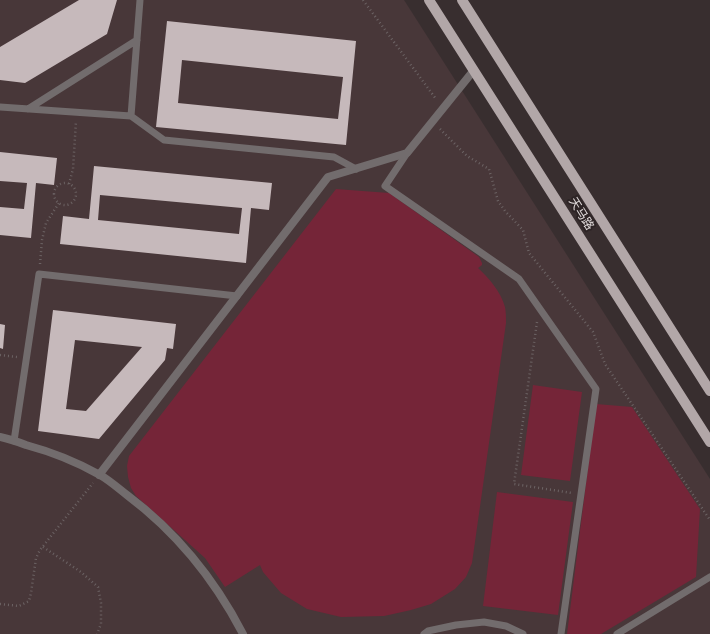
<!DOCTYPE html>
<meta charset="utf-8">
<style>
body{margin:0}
canvas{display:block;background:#382e2f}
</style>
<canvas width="710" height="634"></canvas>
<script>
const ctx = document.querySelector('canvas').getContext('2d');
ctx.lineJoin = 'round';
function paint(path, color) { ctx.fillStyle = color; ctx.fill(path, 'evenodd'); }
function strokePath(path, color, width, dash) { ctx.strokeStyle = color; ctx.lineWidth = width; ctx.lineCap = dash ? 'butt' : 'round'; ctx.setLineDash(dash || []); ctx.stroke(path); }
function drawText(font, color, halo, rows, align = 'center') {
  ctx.font = font + ' Helvetica,"Noto Sans SC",sans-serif'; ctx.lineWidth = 4; ctx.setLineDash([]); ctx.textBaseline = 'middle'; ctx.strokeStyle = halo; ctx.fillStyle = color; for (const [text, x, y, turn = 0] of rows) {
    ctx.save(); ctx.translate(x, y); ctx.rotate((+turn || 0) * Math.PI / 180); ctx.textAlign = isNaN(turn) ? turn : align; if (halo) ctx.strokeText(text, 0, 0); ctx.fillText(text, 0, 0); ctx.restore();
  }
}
const built = new Path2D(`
 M 0,0 L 404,0 L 710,479 L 710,634 L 0,634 Z`);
const green = new Path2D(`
 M 336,189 L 389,193 L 479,257 L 482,263 L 482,265 L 478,268 C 489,278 501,292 505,307 C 506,312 506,318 506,323 L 472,563 L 466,577 L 455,589 L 431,604 L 411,610 L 384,616 L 341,617 L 307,609 L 281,593 L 263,572 L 260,565 L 225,587 L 205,558 L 136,496 L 131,488 L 128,477 L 127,466 L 129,456 Z
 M 533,385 L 582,392 L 570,481 L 521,475 Z
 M 596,404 L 632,407 L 700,509 L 696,577 L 601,634 L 567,634 Z
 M 497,492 L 573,502 L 558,615 L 483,606 Z`);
const building = new Path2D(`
 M 79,0 L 117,0 L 107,34 L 25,83 L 0,80 L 0,47 Z
 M 167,21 L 356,41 L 346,145 L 156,127 ZM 182,60 L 343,77 L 338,119 L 178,103 Z
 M 0,152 L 57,158 L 54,185 L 36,183 L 31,238 L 0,235 L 0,207 L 24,209 L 27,183 L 0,181 Z
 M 94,166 L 272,183 L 269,210 L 251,208 L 246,263 L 60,244 L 63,216 L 89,219 ZM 100,195 L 242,208 L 239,234 L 98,220 Z
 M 53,310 L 176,324 L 173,349 L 167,348 L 165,360 L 99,439 L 38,431 ZM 75,340 L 142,347 L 86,411 L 66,409 Z
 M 0,324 L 5,325 L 3,349 L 0,348 Z`);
const path = new Path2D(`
 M 363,0 L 436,99
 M 440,129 L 467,156 L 489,169 L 498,201 L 505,211 L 523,230 L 529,253 L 593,332 L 605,364 L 710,520
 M54 194a11 11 0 1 1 22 0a11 11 0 1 1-22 0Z
 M 69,184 L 73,169 L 76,121
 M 40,264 L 42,240 L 46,223 L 59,203
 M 537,322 L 514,484 L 572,493
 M 0,355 L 17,357
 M 43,547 L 81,572 L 98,587 L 101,603 L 101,624 L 97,634
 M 0,604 L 19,606 L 29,601 L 31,593 L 36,558 L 40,550 L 93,483`);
const lane = new Path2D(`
 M 0,107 L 131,116 L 164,140 L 334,157 L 356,169
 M 28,109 L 137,40
 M 131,116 L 140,0
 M 407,153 L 385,186 L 519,279 L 596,389 L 561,634
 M 14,441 L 39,274 L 237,296
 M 424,634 L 428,631 L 456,625 L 484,622 L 506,626 L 523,634
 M 617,634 L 710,577`);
const street = new Path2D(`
 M 0,437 C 9,439 18,442 26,445 C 52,452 77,462 100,475 C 109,480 118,488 127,495 C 175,531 215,580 243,634
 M 99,475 L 328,177 L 407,153 L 474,70`);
const primary = new Path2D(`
 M 429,0 L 710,442
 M 462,0 L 710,391`);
const streetNames = [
 ["天马路",581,214,58]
];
paint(built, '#483739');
paint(green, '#752538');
paint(building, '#c6b9bb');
strokePath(path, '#6c6364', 2.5, [1, 3]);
strokePath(lane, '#726c6d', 7);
strokePath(street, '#726c6d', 8);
strokePath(primary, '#b2a7a8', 10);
drawText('12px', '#e3dddd', '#2d2425', streetNames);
</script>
